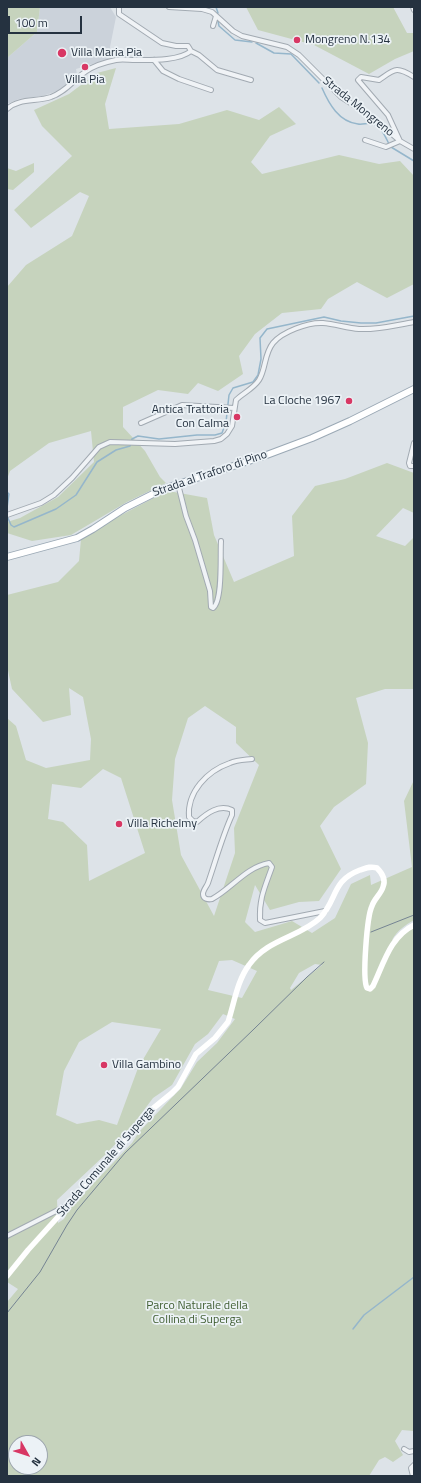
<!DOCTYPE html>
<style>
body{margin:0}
#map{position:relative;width:421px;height:1483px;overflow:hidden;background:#dde3e8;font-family:"Titillium Web",sans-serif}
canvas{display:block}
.frame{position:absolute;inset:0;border:8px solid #253240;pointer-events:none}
.north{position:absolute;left:8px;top:1435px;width:40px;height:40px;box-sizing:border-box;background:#ecf2f6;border:1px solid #9ca5ad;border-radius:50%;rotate:129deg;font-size:11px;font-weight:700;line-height:16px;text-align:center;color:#253240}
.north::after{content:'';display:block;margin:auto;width:14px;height:18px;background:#d83764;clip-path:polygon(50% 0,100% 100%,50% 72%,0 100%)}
.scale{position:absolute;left:8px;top:16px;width:74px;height:18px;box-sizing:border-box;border:2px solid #253240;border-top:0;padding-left:5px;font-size:12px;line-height:14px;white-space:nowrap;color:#253240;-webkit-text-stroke:3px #ecf2f6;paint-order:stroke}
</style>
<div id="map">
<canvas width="421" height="1483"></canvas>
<div class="frame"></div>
<div class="north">N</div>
<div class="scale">100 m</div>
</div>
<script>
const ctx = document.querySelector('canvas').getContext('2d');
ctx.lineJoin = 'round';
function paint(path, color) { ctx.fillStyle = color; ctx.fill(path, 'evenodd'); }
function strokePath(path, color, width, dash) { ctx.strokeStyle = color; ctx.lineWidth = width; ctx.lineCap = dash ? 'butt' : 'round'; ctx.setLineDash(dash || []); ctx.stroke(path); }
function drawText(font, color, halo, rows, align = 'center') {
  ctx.font = font + ' "Titillium Web",sans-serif'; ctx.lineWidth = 3.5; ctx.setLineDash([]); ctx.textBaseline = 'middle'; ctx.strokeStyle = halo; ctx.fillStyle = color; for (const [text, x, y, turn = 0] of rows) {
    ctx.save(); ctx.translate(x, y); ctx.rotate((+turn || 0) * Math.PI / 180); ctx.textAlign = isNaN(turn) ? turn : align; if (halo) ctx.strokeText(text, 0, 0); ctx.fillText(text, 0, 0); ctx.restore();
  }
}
const built = new Path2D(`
 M 40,7 L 110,7 L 116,17 L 110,47 L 112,58 L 76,69 L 77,75 L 64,89 L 42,96 L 19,99 L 7,104 L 7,58 L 37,32 Z`);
const green = new Path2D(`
 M 7,7 L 40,7 L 37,32 L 7,58 Z
 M 246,7 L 393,7 L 407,33 L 414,33 L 414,51 L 395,59 L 369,74 L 314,45 L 258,30 Z
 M 116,68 L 105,104 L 109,129 L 179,124 L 227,110 L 259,120 L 279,107 L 296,124 L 270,136 L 251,162 L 262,174 L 339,155 L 379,164 L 400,161 L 414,176 L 414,284 L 387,298 L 357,282 L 328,299 L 321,309 L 282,313 L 255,334 L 239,356 L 243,374 L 218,391 L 198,383 L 188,394 L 158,390 L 123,407 L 123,427 L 145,451 L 160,477 L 166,483 L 127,502 L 71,535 L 32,541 L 7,533 L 7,522 L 20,518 L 58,497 L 94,462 L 91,431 L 49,443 L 10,471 L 7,479 L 7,287 L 26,265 L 72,236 L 89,196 L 80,192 L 31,228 L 14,210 L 72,156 L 42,126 L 34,110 L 69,94 L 97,73 Z
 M 34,163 L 34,172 L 13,190 L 7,189 L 7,168 L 16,171 Z
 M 387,463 L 414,473 L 414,513 L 403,508 L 376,536 L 405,546 L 414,537 L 414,689 L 385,689 L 356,698 L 368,743 L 366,784 L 334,807 L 320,826 L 341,869 L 319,901 L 299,902 L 270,910 L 255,885 L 245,922 L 255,932 L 292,921 L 312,933 L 335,918 L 351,884 L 370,875 L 371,885 L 412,867 L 404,801 L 414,780 L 414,920 C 405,925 397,931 392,940 L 414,928 L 414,1429 L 413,1431 L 402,1430 L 395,1441 L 403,1455 L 393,1462 L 385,1457 L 379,1460 L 369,1476 L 7,1476 L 7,1302 L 18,1289 L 7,1282 L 7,718 L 16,726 L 26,760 L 46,768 L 90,760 L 91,739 L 83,697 L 69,688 L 71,715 L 43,722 L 12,689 L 7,666 L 7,595 L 58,582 L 79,561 L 81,539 L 110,521 L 165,492 L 174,492 L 207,498 L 214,535 L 234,582 L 294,556 L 292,516 L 315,486 L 345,479 ZM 205,706 L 236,727 L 236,743 L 259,765 L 234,828 L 235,853 L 214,916 L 181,855 L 172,800 L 175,759 L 188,718 ZM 103,769 L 121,778 L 145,853 L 89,881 L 87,845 L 63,822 L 48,819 L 52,784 L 81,788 ZM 232,960 L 257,971 L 242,998 L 208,990 L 219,961 ZM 315,964 L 322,965 L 291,990 L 290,988 L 299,973 ZM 223,1014 L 235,1019 L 217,1043 L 197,1062 L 181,1088 L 139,1132 L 132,1143 L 70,1208 L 64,1219 L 58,1223 L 57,1200 L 107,1153 L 132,1126 L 153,1098 L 172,1085 L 195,1044 L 208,1034 ZM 112,1022 L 161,1029 L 138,1068 L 117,1125 L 99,1120 L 77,1124 L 56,1115 L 64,1071 L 79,1042 ZM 16,1443 L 40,1443 L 40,1467 L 16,1467 Z`);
const stream = new Path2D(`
 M 216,7 L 218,13
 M 218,21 L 219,26 L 235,40 L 252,42
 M 256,43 L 274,53 L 291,54 L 319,83
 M 322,88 C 329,104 339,122 358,124 C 363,125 369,122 374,124 C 382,128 385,136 389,144
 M 391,147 L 414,161
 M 7,492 L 9,494 L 7,508
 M 7,516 L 11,525 L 14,527 L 56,509 L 76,495 L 97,462 L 116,450 L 130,446 L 132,439 L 138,436 L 159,439 L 197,435 L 215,435 L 222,433 L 226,422 L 229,395 L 233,388 L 253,382 L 258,375 L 261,359 L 260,338 L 267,329 L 324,317 L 341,321 L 361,323 L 376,323 L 414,316
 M 353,1329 L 364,1315 L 414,1277`);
const street = new Path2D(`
 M 169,7 L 202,9 L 212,12 L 233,31 L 242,36 L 287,47 L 299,55 L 341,97 L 372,117 L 400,141 L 414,149
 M 413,7 L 414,10
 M 213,26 L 216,16
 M 191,51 L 199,55 L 217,70 L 251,80
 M 154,60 L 163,71 L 179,79 L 211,90
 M 7,109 C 19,98 36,102 51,97 C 67,91 72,81 85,72 C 94,65 106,62 116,60 C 122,59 129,60 135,60 C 151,60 179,61 191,51 L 188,46 L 176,46 L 162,43 L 119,14 L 119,7
 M 365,140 L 386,147 L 400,141 L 388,115 L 358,80 L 361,77 L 379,80 C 395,69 396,66 414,77
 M 141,423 L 182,405 L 234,408
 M 414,443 L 409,463 L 410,466 L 414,466
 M 178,484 L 186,516 L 195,540 L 210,591 L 211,607 L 213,608 C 223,601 220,555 221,541
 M 7,515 L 41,503 L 54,495 L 72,478 L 99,447 L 110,442 L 175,444 L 214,441 L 221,439 L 227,434 L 232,426 L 236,400 C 243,393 253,389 259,380 C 266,369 264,354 273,343 C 282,332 308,322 323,323 C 335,324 347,328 359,329 C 378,330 396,325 414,322
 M 252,759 C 244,760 237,760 230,763 C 207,771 187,792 189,817 L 193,821 L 197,822 C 207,813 219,804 232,810 L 232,815 C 222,837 216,860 208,883 C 207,886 203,890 203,894 C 203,899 208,900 212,899 C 231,889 246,867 269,863 L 272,867 C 265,887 259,898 260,920 L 265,923 L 325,911
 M 7,1236 L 66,1206
 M 404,1449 L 409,1452 L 414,1451
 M 413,1476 L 411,1468 L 414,1465`);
const secondary = new Path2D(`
 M 7,1276 L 28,1250 L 115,1154 L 145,1115 L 172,1093 L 178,1087 L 196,1054 L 215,1038 L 228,1022 C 234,1004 237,981 249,965 C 267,939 300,937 320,918 C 338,899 331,881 360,870 C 366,868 370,866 377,868 C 382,873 386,880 383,887 C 381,894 374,899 372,906 C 367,916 362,979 367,988 L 370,989 L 373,986 C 384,963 390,937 414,925`);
const primary = new Path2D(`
 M 7,557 L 77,538 L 93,529 L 125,508 L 163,489 L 264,456 L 312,438 L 350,421 L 414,389`);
const tram = new Path2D(`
 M 371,932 L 414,915
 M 7,1313 L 40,1272 L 67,1225 L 77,1210 L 125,1153 L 254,1029 L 307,977 L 324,962`);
const markers = [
 [297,40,4,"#d83764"],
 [62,53,5,"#d83764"],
 [85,67,4,"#d83764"],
 [349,401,4,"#d83764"],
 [237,417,4,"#d83764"],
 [119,824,4,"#d83764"],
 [104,1065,4,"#d83764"]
];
const poiNames = [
 ["Mongreno N.134",305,40],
 ["Villa Maria Pia",71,53],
 ["Villa Pia",85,80,"center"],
 ["La Cloche 1967",341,401,"right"],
 ["Antica Trattoria",229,410,"right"],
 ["Con Calma",229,424,"right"],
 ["Villa Richelmy",127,824],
 ["Villa Gambino",112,1065]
];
const streetNames = [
 ["Strada Mongreno",358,107,39],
 ["Strada al Traforo di Pino",210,474,-19],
 ["Strada Comunale di Superga",106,1162,-49]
];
const parkNames = [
 ["Parco Naturale della",197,1306],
 ["Collina di Superga",197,1320]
];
paint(built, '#cbd2da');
paint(green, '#c6d3bd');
strokePath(stream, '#95b6cb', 1.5);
strokePath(street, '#a2aab2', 6);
strokePath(primary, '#9ba9b5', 8);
strokePath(street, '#f0f3f6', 4);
strokePath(secondary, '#fff', 5.5);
strokePath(primary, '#fff', 6);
strokePath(tram, '#758493', 1);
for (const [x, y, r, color] of markers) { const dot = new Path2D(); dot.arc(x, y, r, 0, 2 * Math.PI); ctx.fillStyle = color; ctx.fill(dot); strokePath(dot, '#ecf2f6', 1.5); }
drawText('12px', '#253240', '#ecf2f6', poiNames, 'left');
drawText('12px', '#253240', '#ecf2f6', streetNames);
drawText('12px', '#3f5d31', '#ecf2f6', parkNames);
</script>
